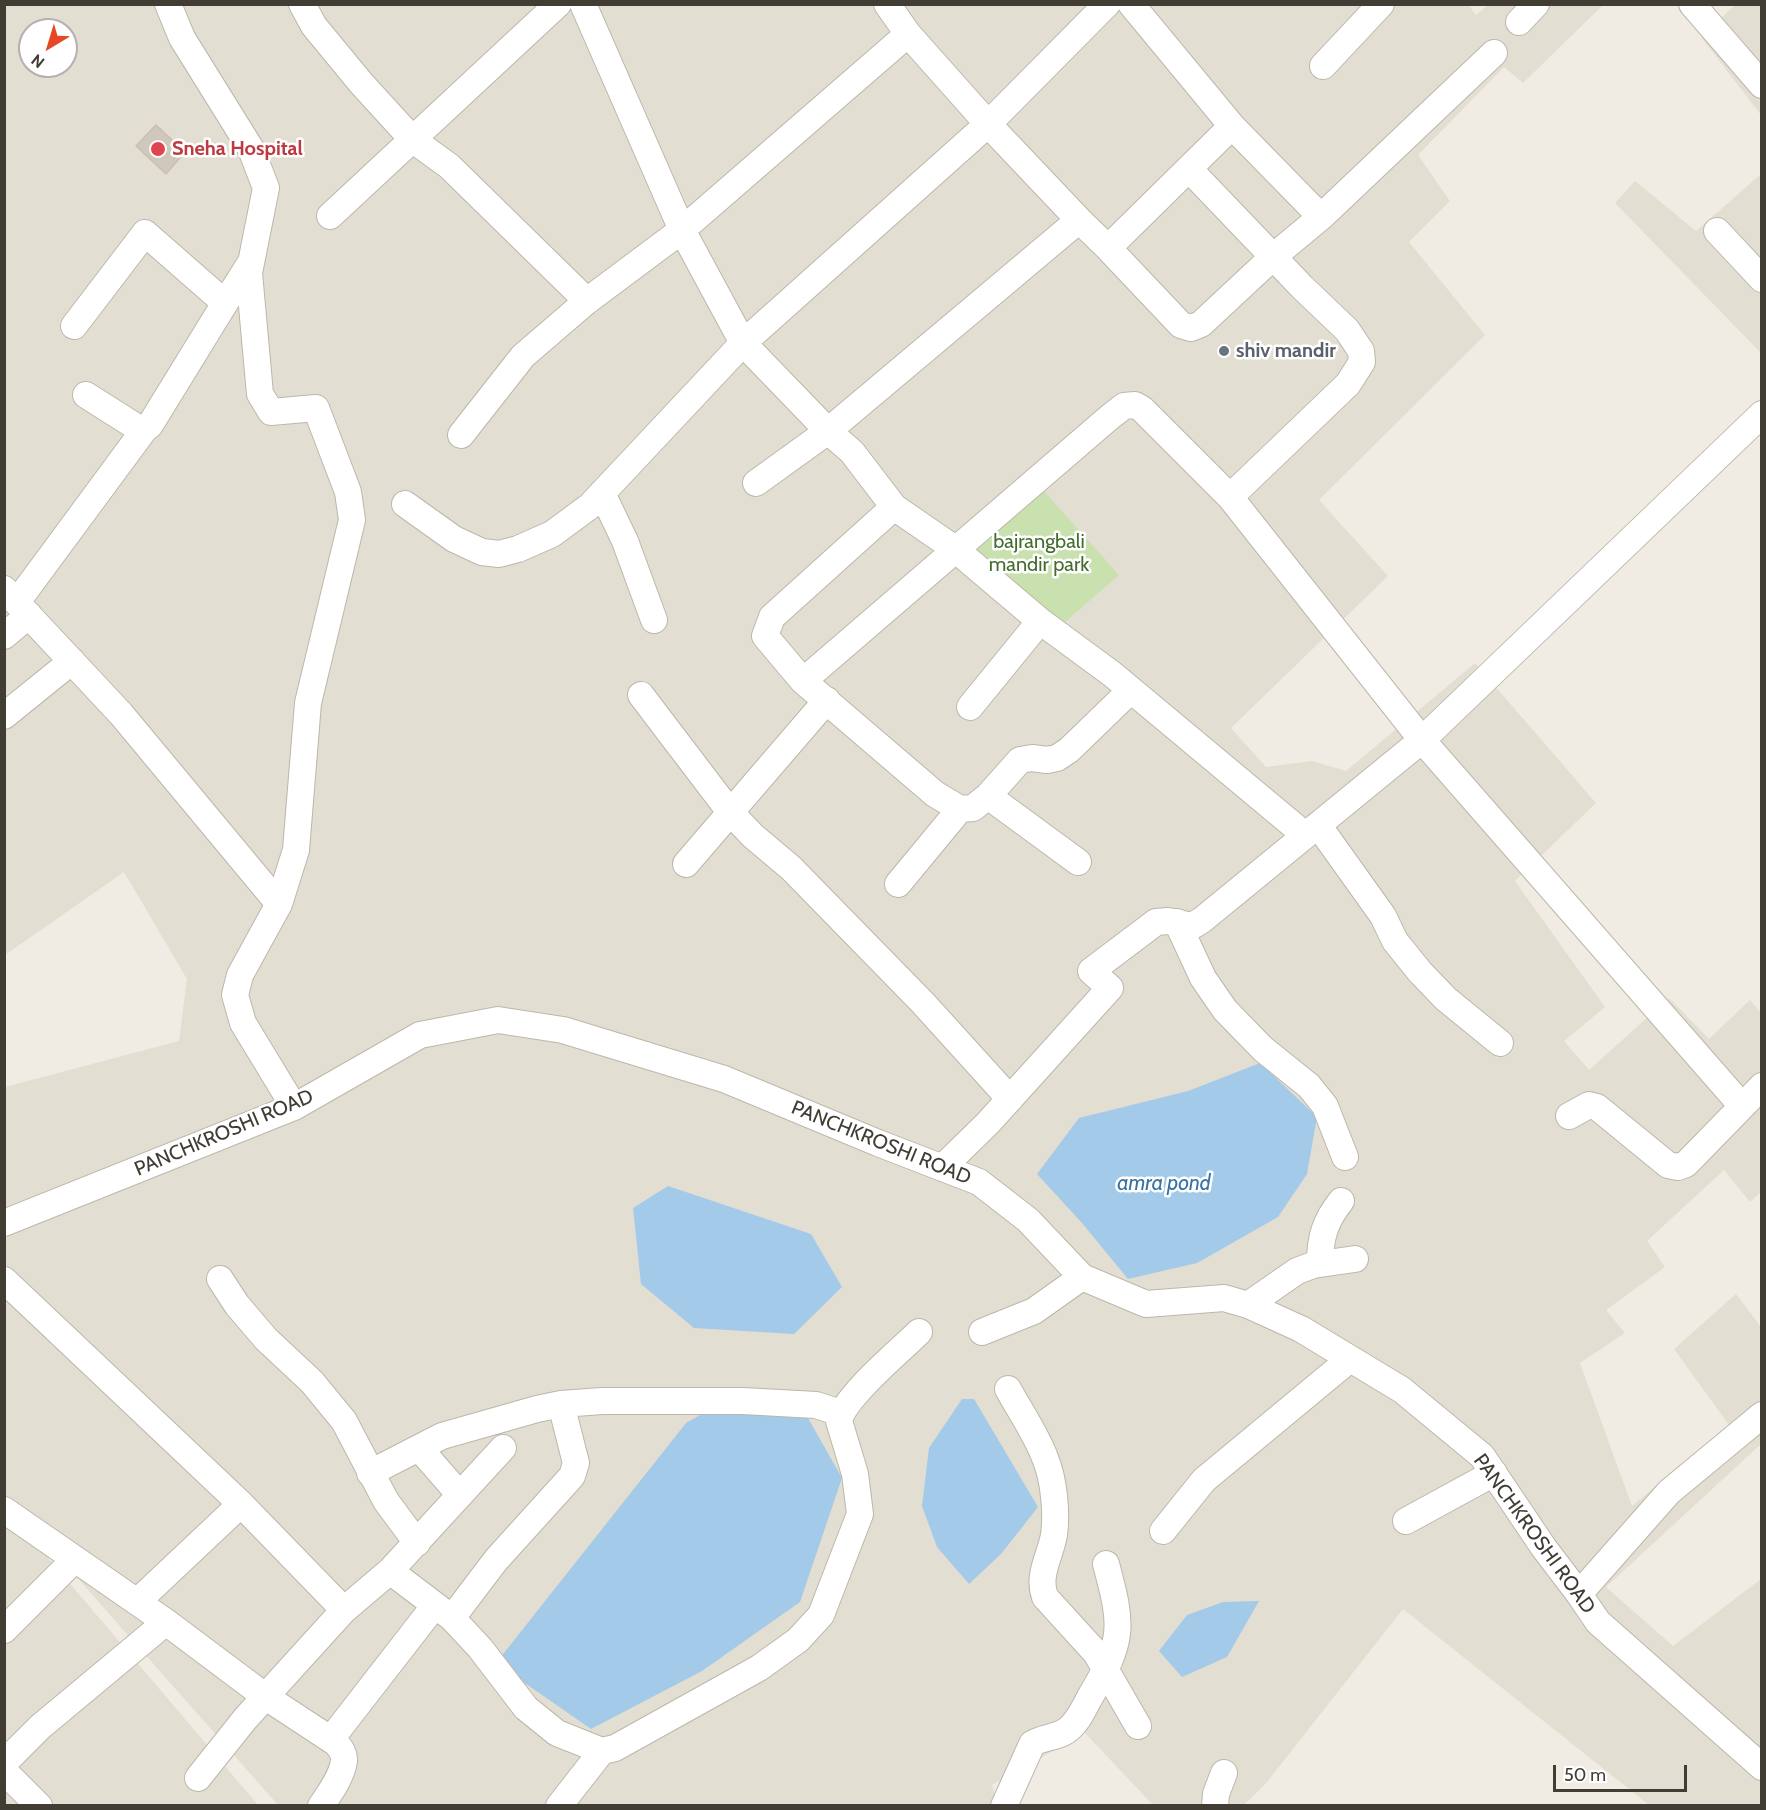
<!DOCTYPE html>
<style>
body{margin:0}
#map{position:relative;width:1766px;height:1810px;overflow:hidden;background:#f0ece3;font-family:Cabin,sans-serif}
canvas{display:block}
.frame{position:absolute;inset:0;border:6px solid #413c34;pointer-events:none}
.north{position:absolute;left:18px;top:18px;width:60px;height:60px;box-sizing:border-box;background:#fff;border:2px solid #b3b1ae;border-radius:50%;rotate:218deg;font-size:16px;font-weight:700;line-height:24px;text-align:center;color:#413c34}
.north::after{content:'';display:block;margin:auto;width:21px;height:27px;background:#e64824;clip-path:polygon(50% 0,100% 100%,50% 72%,0 100%)}
.scale{position:absolute;left:1553px;top:1765px;width:134px;height:27px;box-sizing:border-box;border:3px solid #413c34;border-top:0;padding-left:8px;font-size:18px;line-height:21px;white-space:nowrap;color:#413c34;-webkit-text-stroke:4px #fff;paint-order:stroke}
</style>
<div id="map">
<canvas width="1766" height="1810"></canvas>
<div class="frame"></div>
<div class="north">N</div>
<div class="scale">50 m</div>
</div>
<script>
const ctx = document.querySelector('canvas').getContext('2d');
ctx.lineJoin = 'round';
function paint(path, color) { ctx.fillStyle = color; ctx.fill(path, 'evenodd'); }
function strokePath(path, color, width, dash) { ctx.strokeStyle = color; ctx.lineWidth = width; ctx.lineCap = dash ? 'butt' : 'round'; ctx.setLineDash(dash || []); ctx.stroke(path); }
function drawText(font, color, halo, rows, align = 'center') {
  ctx.font = font + ' Cabin,sans-serif'; ctx.lineWidth = 5; ctx.setLineDash([]); ctx.textBaseline = 'middle'; ctx.strokeStyle = halo; ctx.fillStyle = color; for (const [text, x, y, turn = 0] of rows) {
    ctx.save(); ctx.translate(x, y); ctx.rotate((+turn || 0) * Math.PI / 180); ctx.textAlign = isNaN(turn) ? turn : align; if (halo) ctx.strokeText(text, 0, 0); ctx.fillText(text, 0, 0); ctx.restore();
  }
}
const residential = new Path2D(`
 M 1468,4 L 1476,15 L 1488,5 L 1603,5 L 1523,83 L 1504,67 L 1418,155 L 1450,201 L 1409,242 L 1485,335 L 1319,500 L 1388,576 L 1231,728 L 1266,767 L 1312,761 L 1346,771 L 1475,663 L 1596,803 L 1515,881 L 1605,1007 L 1564,1041 L 1589,1070 L 1669,998 L 1709,1039 L 1750,1000 L 1761,1013 L 1761,1192 L 1750,1202 L 1724,1170 L 1647,1241 L 1665,1267 L 1606,1310 L 1625,1333 L 1580,1363 L 1632,1506 L 1729,1425 L 1674,1349 L 1736,1294 L 1761,1327 L 1761,1444 L 1606,1587 L 1673,1646 L 1761,1579 L 1761,1805 L 1649,1805 L 1403,1609 L 1267,1782 L 1244,1805 L 1153,1805 L 1085,1733 L 992,1785 L 998,1805 L 278,1805 L 5,1496 L 5,1087 L 179,1041 L 187,979 L 124,872 L 5,955 L 5,5 ZM 30,30 L 66,30 L 66,66 L 30,66 Z
 M 1735,5 L 1761,5 L 1761,115 L 1701,37 Z
 M 1761,174 L 1761,353 L 1615,203 L 1635,181 L 1696,231 Z
 M 5,1507 L 258,1805 L 5,1805 Z`);
const green = new Path2D(`
 M 1042,489 L 1119,575 L 1058,628 L 970,556 Z`);
const water = new Path2D(`
 M 1260,1063 L 1317,1117 L 1307,1174 L 1278,1217 L 1197,1263 L 1128,1279 L 1082,1223 L 1037,1174 L 1079,1118 L 1188,1091 Z
 M 668,1186 L 811,1234 L 842,1287 L 794,1334 L 694,1328 L 641,1284 L 633,1208 Z
 M 962,1399 L 974,1399 L 1038,1507 L 1001,1554 L 969,1584 L 937,1547 L 922,1506 L 929,1448 Z
 M 718,1405 L 804,1411 L 842,1478 L 800,1602 L 702,1671 L 591,1729 L 496,1663 L 686,1423 Z
 M 1259,1601 L 1227,1657 L 1182,1677 L 1159,1651 L 1187,1615 L 1223,1602 Z`);
const building = new Path2D(`
 M 156,125 L 185,152 L 166,174 L 136,146 Z`);
const minor = new Path2D(`
 M 168,4 L 182,38 L 251,149 L 266,188 L 249,273 L 260,394 L 271,412 L 316,408 L 348,492 L 352,520 L 308,703 L 296,850 L 279,904 L 240,975 L 235,995 L 243,1023 L 294,1107
 M 302,4 L 314,26 L 361,83 L 413,140 L 449,166 L 587,301
 M 583,4 L 682,230 L 743,343 L 828,431 L 852,452 L 894,507 L 955,549 L 1040,621 L 1112,674 L 1305,835
 M 887,4 L 908,34 L 988,124 L 1079,220
 M 1131,4 L 1232,126 L 1321,217
 M 1692,4 L 1762,85
 M 1519,22 L 1536,4
 M 1323,66 L 1381,4
 M 1189,169 L 1302,287 L 1347,330 L 1361,351 L 1362,362 L 1348,384 L 1230,497
 M 330,216 L 558,4
 M 1717,231 L 1762,279
 M 1108,248 L 1181,325 L 1191,328 L 1201,324 L 1274,256 L 1321,217 L 1494,53
 M 74,326 L 145,233 L 225,303 L 251,262
 M 86,395 L 138,428 L 144,430 L 150,425 L 225,303
 M 461,435 L 523,356 L 587,301 L 682,230 L 908,34
 M 756,483 L 828,431 L 1079,220 L 1108,248 L 1232,126
 M 602,493 L 625,541 L 654,620
 M 405,504 L 454,539 L 482,552 L 499,554 L 518,549 L 552,534 L 590,506 L 743,343 L 988,124 L 1107,4
 M 894,507 L 772,617 L 765,636 L 803,681 L 935,794 L 960,809 L 973,808 L 988,796 L 1020,760 L 1032,758 L 1047,760 L 1057,758 L 1069,750 L 1131,690
 M 4,589 L 121,714 L 279,904
 M 17,602 L 144,430
 M 4,636 L 29,615
 M 803,681 L 1111,416 L 1124,406 L 1135,405 L 1142,409 L 1230,497 L 1422,740 L 1742,1106
 M 641,695 L 730,812 L 753,836 L 791,868 L 923,1003 L 1010,1099
 M 970,707 L 1040,621
 M 4,716 L 72,661
 M 988,796 L 1078,862
 M 1318,825 L 1383,916 L 1395,941 L 1420,972 L 1446,999 L 1500,1043
 M 686,864 L 827,700
 M 898,884 L 960,809
 M 1177,922 L 1203,978 L 1225,1010 L 1263,1049 L 1309,1086 L 1325,1106 L 1345,1157
 M 1569,1116 L 1589,1105 L 1597,1107 L 1668,1165 L 1678,1167 L 1686,1164 L 1762,1086
 M 942,1168 L 988,1123 L 1110,988 L 1091,971 L 1156,922 L 1168,921 L 1192,926 L 1202,920 L 1422,740 L 1762,414
 M 4,1223 L 294,1107 L 420,1035 L 498,1020 L 563,1030 L 724,1079 L 878,1143 L 979,1182 L 1028,1220 L 1082,1277 L 1146,1304 L 1224,1298 L 1248,1305 L 1301,1329 L 1402,1390 L 1482,1456 L 1544,1548 L 1579,1594 L 1598,1622 L 1762,1767
 M 1320,1263 C 1320,1238 1325,1221 1341,1201
 M 220,1279 L 237,1305 L 266,1339 L 312,1382 L 344,1421 L 386,1501 L 417,1543
 M 4,1280 L 241,1504 L 344,1610
 M 1248,1305 L 1297,1271 L 1313,1265 L 1355,1259
 M 982,1332 L 1034,1311 L 1082,1277
 M 1008,1389 C 1020,1411 1036,1434 1045,1458 C 1054,1479 1057,1513 1054,1535 C 1050,1557 1037,1575 1045,1597 L 1096,1653 L 1138,1726
 M 419,1448 L 460,1495
 M 370,1473 L 442,1436 L 537,1409 L 561,1404 L 602,1401 L 743,1401 L 816,1405 L 841,1413
 M 4,1510 L 166,1622 L 266,1697 L 336,1743 C 340,1748 345,1754 344,1761 C 342,1776 330,1793 321,1806
 M 1406,1521 L 1494,1473
 M 1163,1531 L 1204,1480 L 1350,1359
 M 390,1571 L 452,1618 L 480,1648 L 526,1708 L 557,1733 L 602,1751 L 615,1748 L 759,1668 L 798,1640 L 821,1615 L 860,1514 L 855,1474 L 839,1421 C 844,1397 900,1351 919,1332
 M 1579,1594 L 1669,1492 L 1762,1415
 M 137,1602 L 241,1504
 M 452,1618 L 496,1560 L 572,1476 L 576,1463 L 561,1404
 M 4,1630 L 75,1559
 M 331,1739 L 435,1605
 M 4,1763 L 40,1727 L 166,1622
 M 4,1771 L 39,1806
 M 198,1778 L 245,1719 L 344,1610 L 390,1571 L 503,1448
 M 559,1806 L 602,1751
 M 1004,1806 L 1032,1744 C 1042,1737 1056,1738 1066,1731 C 1077,1724 1084,1708 1090,1697 C 1124,1640 1123,1627 1106,1564
 M 1215,1806 L 1216,1794 L 1224,1773`);
const markers = [
 [158,149,8,"#e0444e"],
 [1224,351,6,"#6b7280"]
];
const healthNames = [
 ["Sneha Hospital",172,149]
];
const worshipNames = [
 ["shiv mandir",1236,351]
];
const parkNames = [
 ["bajrangbali",1039,542],
 ["mandir park",1039,565]
];
const streetNames = [
 ["PANCHKROSHI ROAD",224,1133,-23],
 ["PANCHKROSHI ROAD",881,1143,22],
 ["PANCHKROSHI ROAD",1534,1534,54]
];
const waterNames = [
 ["amra pond",1164,1184]
];
paint(residential, '#e3ded2');
paint(green, '#c9e1af');
paint(water, '#a3cae8');
paint(building, '#d0c8ba');
strokePath(building, '#cac0ae', 1.5);
strokePath(minor, '#bdb7aa', 28);
strokePath(minor, '#fff', 26);
for (const [x, y, r, color] of markers) { const dot = new Path2D(); dot.arc(x, y, r, 0, 2 * Math.PI); ctx.fillStyle = color; ctx.fill(dot); strokePath(dot, '#fff', 2); }
drawText('bold 20px', '#be3a42', '#fff', healthNames, 'left');
drawText('bold 20px', '#5b616d', '#fff', worshipNames, 'left');
drawText('20px', '#436c2d', '#fff', parkNames);
drawText('20px', '#413c34', '#fff', streetNames);
drawText('italic 21px', '#3871a2', '#fff', waterNames);
</script>
